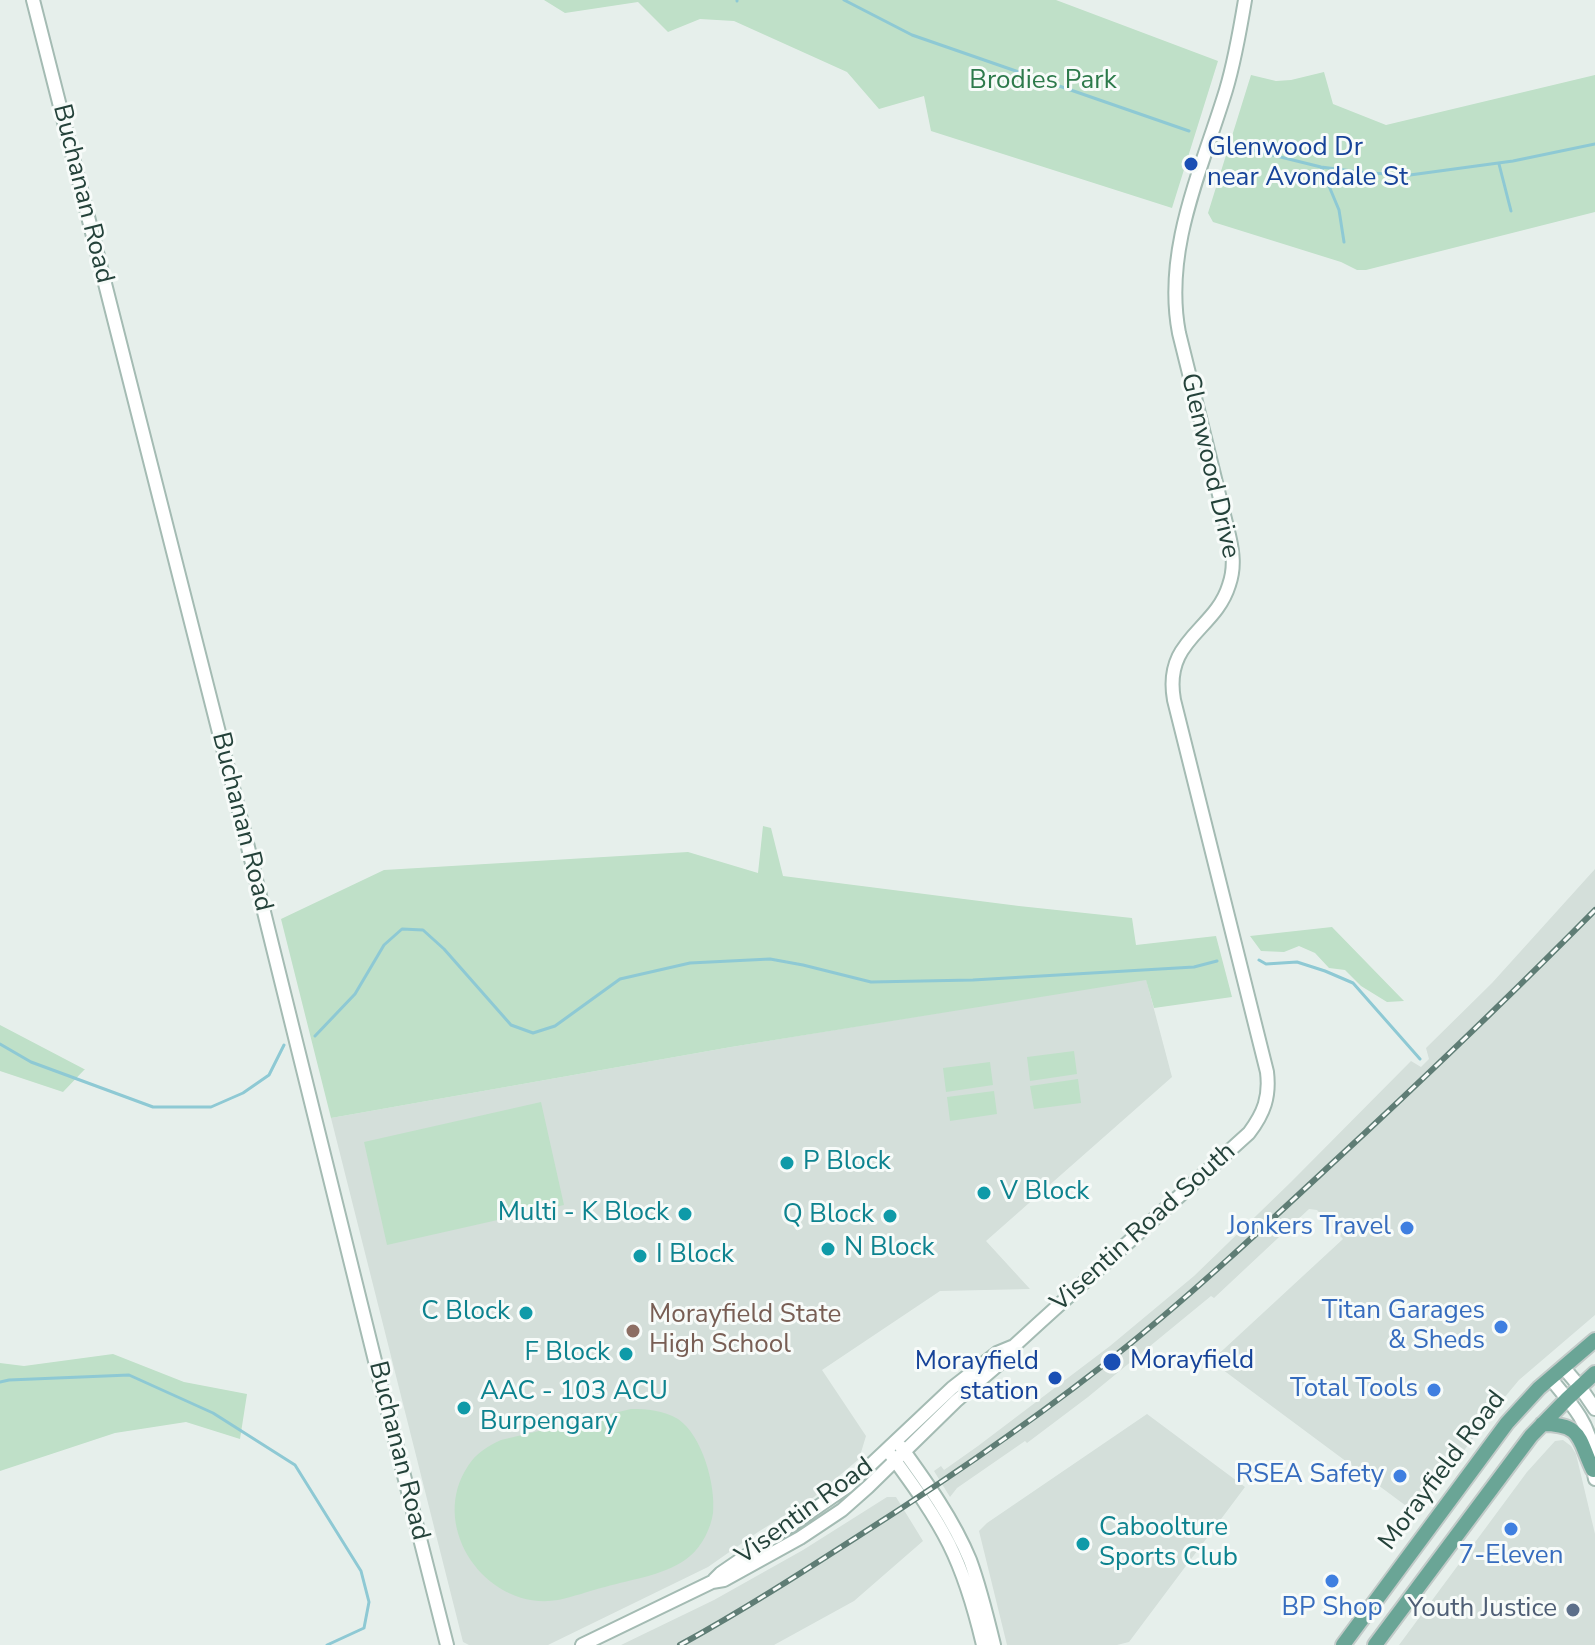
<!DOCTYPE html>
<style>
body{margin:0}
canvas{display:block;background:#e6efeb}
</style>
<canvas width="1595" height="1645"></canvas>
<script>
const ctx = document.querySelector('canvas').getContext('2d');
ctx.lineJoin = 'round';
function paint(path, color) { ctx.fillStyle = color; ctx.fill(path, 'evenodd'); }
function strokePath(path, color, width, dash) { ctx.strokeStyle = color; ctx.lineWidth = width; ctx.lineCap = dash ? 'butt' : 'round'; ctx.setLineDash(dash || []); ctx.stroke(path); }
function drawText(font, color, halo, rows, align = 'center') {
  ctx.font = font + ' "Nunito Sans",sans-serif'; ctx.lineWidth = 6; ctx.setLineDash([]); ctx.textBaseline = 'middle'; ctx.strokeStyle = halo; ctx.fillStyle = color; for (const [text, x, y, turn = 0] of rows) {
    ctx.save(); ctx.translate(x, y); ctx.rotate((+turn || 0) * Math.PI / 180); ctx.textAlign = isNaN(turn) ? turn : align; if (halo) ctx.strokeText(text, 0, 0); ctx.fillText(text, 0, 0); ctx.restore();
  }
}
const built = new Path2D(`
 M 1595,869 L 1595,1315 L 1519,1380 L 1494,1410 L 1417,1514 L 1211,1361 L 1343,1239 L 1317,1210 L 1309,1209 L 1214,1298 L 1211,1296 L 1088,1397 L 1027,1443 L 1025,1441 L 957,1488 L 950,1497 L 934,1471 L 941,1466 L 944,1470 L 978,1446 L 1110,1346 L 1194,1276 L 1291,1182 L 1411,1061 L 1421,1067 L 1429,1059 L 1426,1048 L 1492,983 Z
 M 1146,979 L 1172,1077 L 986,1241 L 1030,1289 L 940,1291 L 822,1370 L 866,1436 L 859,1459 L 814,1497 L 758,1532 L 708,1567 L 548,1645 L 469,1645 L 463,1642 L 331,1118 L 731,1047 Z
 M 1147,1414 L 1245,1487 L 1129,1642 L 1117,1645 L 1007,1645 L 979,1531 L 987,1523 Z
 M 1563,1440 L 1571,1446 L 1576,1454 L 1595,1534 L 1595,1645 L 1399,1645 L 1527,1472 L 1555,1441 Z
 M 887,1497 L 896,1497 L 923,1541 L 854,1601 L 774,1645 L 621,1645 L 714,1600 L 803,1550 Z`);
const green = new Path2D(`
 M 544,0 L 1056,0 L 1218,61 L 1172,208 L 931,131 L 924,96 L 879,109 L 847,72 L 734,21 L 700,19 L 668,32 L 638,2 L 565,13 Z
 M 1324,72 L 1333,104 L 1386,125 L 1595,75 L 1595,212 L 1366,270 L 1357,270 L 1341,262 L 1213,222 L 1208,213 L 1251,75 L 1276,81 L 1291,80 Z
 M 763,826 L 771,828 L 783,876 L 1019,906 L 1132,918 L 1136,945 L 1216,936 L 1232,997 L 1154,1008 L 1146,980 L 731,1047 L 331,1118 L 281,919 L 384,870 L 688,852 L 758,873 Z
 M 1332,927 L 1404,1001 L 1387,1002 L 1361,986 L 1345,970 L 1329,968 L 1315,953 L 1299,946 L 1284,952 L 1261,951 L 1250,936 Z
 M 0,1025 L 84,1069 L 85,1069 L 63,1092 L 0,1071 Z
 M 1074,1051 L 1077,1074 L 1030,1081 L 1027,1057 Z
 M 990,1062 L 993,1085 L 946,1092 L 943,1068 Z
 M 1078,1079 L 1081,1103 L 1034,1109 L 1030,1086 Z
 M 994,1091 L 997,1114 L 950,1121 L 947,1097 Z
 M 541,1102 L 564,1205 L 387,1245 L 364,1142 Z
 M 113,1354 L 184,1382 L 247,1394 L 240,1439 L 186,1422 L 115,1433 L 0,1471 L 0,1363 L 24,1366 Z
 M 631,1409 C 647,1409 663,1410 678,1419 C 702,1435 716,1485 713,1513 C 711,1528 702,1546 690,1556 C 668,1575 632,1579 605,1587 C 589,1591 573,1597 558,1600 C 487,1612 427,1527 468,1466 C 476,1453 488,1446 501,1440 Z`);
const stream = new Path2D(`
 M 844,0 L 912,35 L 1189,131
 M 737,1 L 737,0
 M 1232,145 L 1321,167 L 1368,173 L 1410,175 L 1513,161 L 1595,144
 M 1499,164 L 1511,211
 M 1321,167 L 1339,210 L 1344,242
 M 1259,960 L 1266,964 L 1297,962 L 1325,971 L 1353,983 L 1420,1059
 M 315,1036 L 355,994 L 384,945 L 402,929 L 423,930 L 444,949 L 511,1025 L 533,1033 L 555,1026 L 620,979 L 690,963 L 770,959 L 803,965 L 871,982 L 973,980 L 1194,967 L 1217,961
 M 0,1044 L 31,1062 L 153,1107 L 211,1107 L 243,1093 L 269,1075 L 284,1045
 M 0,1382 L 9,1380 L 129,1375 L 213,1413 L 295,1465 L 361,1571 L 369,1602 L 364,1628 L 327,1645`);
const secondary = new Path2D(`
 M 33,0 L 244,831 L 380,1381 L 447,1645
 M 1563,1367 L 1580,1387 L 1595,1409
 M 1550,1378 C 1569,1401 1590,1423 1593,1454 C 1594,1463 1593,1470 1595,1479
 M 901,1447 C 927,1483 953,1519 970,1560 C 980,1587 987,1616 994,1645
 M 891,1455 C 912,1484 933,1512 949,1544 C 965,1576 975,1611 983,1645
 M 714,1580 L 721,1573 L 848,1486 L 952,1388 L 997,1353 L 1014,1346
 M 582,1645 L 712,1582 L 724,1580 L 800,1538 L 842,1510 L 868,1487 L 956,1401 L 1006,1358 L 1014,1346 L 1038,1324 L 1249,1133 C 1264,1113 1270,1097 1267,1072 L 1174,700 C 1163,639 1215,631 1229,585 C 1235,568 1233,552 1229,535 L 1179,333 C 1163,249 1202,169 1226,90 C 1235,60 1240,30 1245,0`);
const primary = new Path2D(`
 M 1542,1424 C 1583,1424 1578,1439 1593,1470
 M 1343,1645 L 1507,1423 L 1539,1388 L 1595,1340
 M 1375,1645 L 1531,1436 L 1567,1399 L 1595,1373`);
const rail = new Path2D(`
 M 680,1645 C 742,1611 801,1573 860,1535 C 954,1475 1045,1413 1131,1343 C 1212,1277 1288,1204 1365,1133 C 1443,1060 1520,986 1595,910`);
const markers = [
 [1191,164,8,"#1a4fb4"],
 [787,1163,8,"#0f9aa8"],
 [984,1193,8,"#0f9aa8"],
 [685,1214,8,"#0f9aa8"],
 [890,1216,8,"#0f9aa8"],
 [1407,1228,8,"#3f7fe0"],
 [828,1249,8,"#0f9aa8"],
 [640,1256,8,"#0f9aa8"],
 [526,1313,8,"#0f9aa8"],
 [1501,1327,8,"#3f7fe0"],
 [633,1331,8,"#8d6e63"],
 [626,1354,8,"#0f9aa8"],
 [1112,1362,10,"#1a4fb4"],
 [1055,1378,8,"#1a4fb4"],
 [1434,1390,8,"#3f7fe0"],
 [464,1408,8,"#0f9aa8"],
 [1400,1476,8,"#3f7fe0"],
 [1511,1529,8,"#3f7fe0"],
 [1083,1544,8,"#0f9aa8"],
 [1332,1581,8,"#3f7fe0"],
 [1573,1610,8,"#5c6f8a"]
];
const parkNames = [
 ["Brodies Park",1043,82]
];
const transitNames = [
 ["Glenwood Dr",1207,149],
 ["near Avondale St",1207,179],
 ["Morayfield",1130,1362],
 ["Morayfield",1039,1363,"right"],
 ["station",1039,1393,"right"]
];
const streetNames = [
 ["Buchanan Road",82,194,76],
 ["Glenwood Drive",1209,466,77],
 ["Buchanan Road",241,822,76],
 ["Visentin Road South",1144,1228,-42],
 ["Buchanan Road",398,1451,76],
 ["Morayfield Road",1443,1471,-53],
 ["Visentin Road",805,1512,-36]
];
const cultureNames = [
 ["P Block",803,1163],
 ["V Block",1000,1193],
 ["Multi - K Block",669,1214,"right"],
 ["Q Block",874,1216,"right"],
 ["N Block",844,1249],
 ["I Block",656,1256],
 ["C Block",510,1313,"right"],
 ["F Block",610,1354,"right"],
 ["AAC - 103 ACU",480,1393],
 ["Burpengary",480,1423],
 ["Caboolture",1099,1529],
 ["Sports Club",1099,1559]
];
const shopNames = [
 ["Jonkers Travel",1391,1228],
 ["Titan Garages",1485,1312],
 ["& Sheds",1485,1342],
 ["Total Tools",1418,1390],
 ["RSEA Safety",1384,1476],
 ["7-Eleven",1511,1557,"center"],
 ["BP Shop",1332,1609,"center"]
];
const educationNames = [
 ["Morayfield State",649,1316],
 ["High School",649,1346]
];
const serviceNames = [
 ["Youth Justice",1557,1610]
];
paint(built, '#d4dfda');
paint(green, '#bfe0c8');
strokePath(stream, '#8ec9d4', 3);
strokePath(secondary, '#a4bbb3', 16);
strokePath(primary, '#c2cac8', 18);
strokePath(secondary, '#fff', 12);
strokePath(primary, '#6aa596', 14);
strokePath(rail, '#5f7d75', 6);
strokePath(rail, '#f7fbf9', 3, [9]);
for (const [x, y, r, color] of markers) { const dot = new Path2D(); dot.arc(x, y, r, 0, 2 * Math.PI); ctx.fillStyle = color; ctx.fill(dot); strokePath(dot, '#f7fbf9', 3); }
drawText('26px', '#2d7a4b', '#f7fbf9', parkNames);
drawText('26px', '#164399', '#f7fbf9', transitNames, 'left');
drawText('26px', '#24423a', '#f7fbf9', streetNames);
drawText('26px', '#0d838f', '#f7fbf9', cultureNames, 'left');
drawText('26px', '#366cbe', '#f7fbf9', shopNames, 'right');
drawText('26px', '#785e54', '#f7fbf9', educationNames, 'left');
drawText('26px', '#4e5e75', '#f7fbf9', serviceNames, 'right');
</script>
